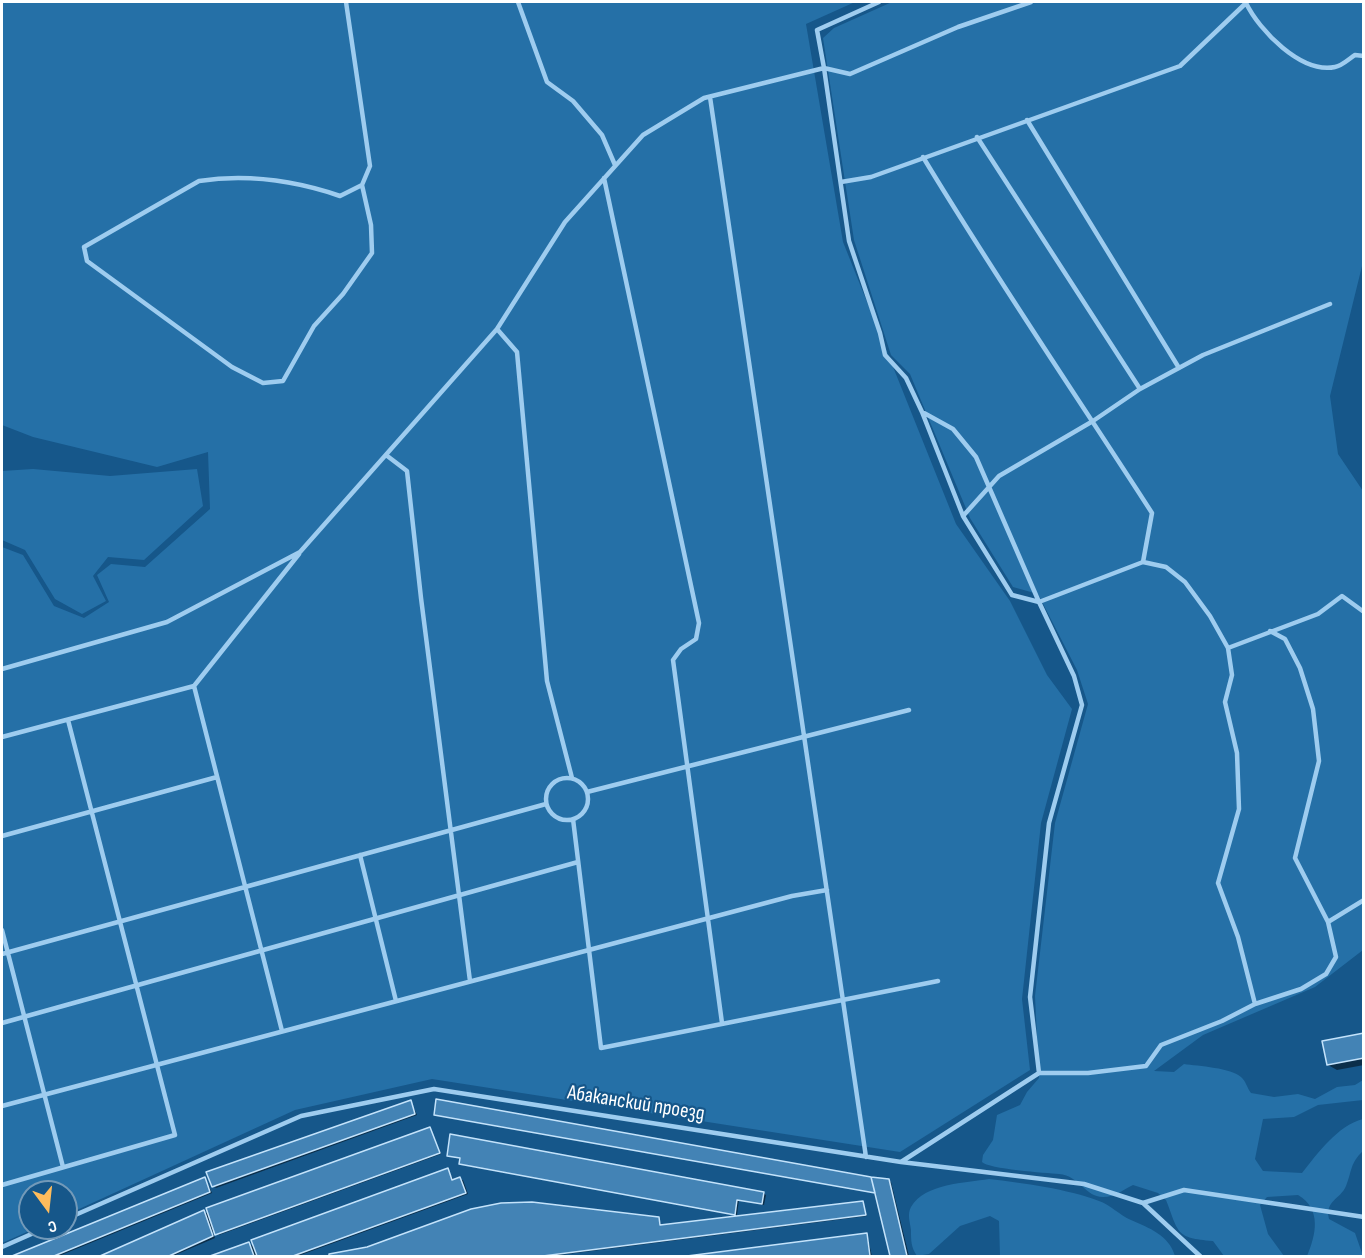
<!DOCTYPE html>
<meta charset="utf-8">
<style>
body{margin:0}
#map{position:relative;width:1365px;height:1258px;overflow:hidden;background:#16578a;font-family:"Sofia Sans Condensed",sans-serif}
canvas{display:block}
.frame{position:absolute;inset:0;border:3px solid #fff;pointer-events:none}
.north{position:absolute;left:18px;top:1180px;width:60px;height:60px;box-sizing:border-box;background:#16578a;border:2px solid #739ab9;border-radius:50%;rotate:165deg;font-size:16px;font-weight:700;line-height:24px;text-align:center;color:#fff}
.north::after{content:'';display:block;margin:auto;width:21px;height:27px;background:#ffbc5c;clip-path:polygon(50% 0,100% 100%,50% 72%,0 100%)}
</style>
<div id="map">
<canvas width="1365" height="1258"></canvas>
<div class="frame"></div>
<div class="north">С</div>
</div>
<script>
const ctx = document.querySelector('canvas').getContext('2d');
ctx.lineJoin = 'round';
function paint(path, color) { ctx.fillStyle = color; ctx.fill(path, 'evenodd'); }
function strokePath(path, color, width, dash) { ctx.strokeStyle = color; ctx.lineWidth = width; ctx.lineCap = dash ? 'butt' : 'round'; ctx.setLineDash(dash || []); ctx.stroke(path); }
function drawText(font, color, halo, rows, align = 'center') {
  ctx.font = font + ' "Sofia Sans Condensed",sans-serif'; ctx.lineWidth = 4.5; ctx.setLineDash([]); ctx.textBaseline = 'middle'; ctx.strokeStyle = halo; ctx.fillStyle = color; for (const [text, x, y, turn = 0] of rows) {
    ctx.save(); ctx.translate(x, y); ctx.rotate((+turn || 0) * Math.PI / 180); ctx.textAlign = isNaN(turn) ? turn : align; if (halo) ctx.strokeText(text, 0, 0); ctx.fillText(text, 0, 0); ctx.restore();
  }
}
const green = new Path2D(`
 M 2,2 L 855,2 L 806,24 L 843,242 L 956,524 L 1010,601 L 1047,675 L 1072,709 L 1041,823 L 1022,999 L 1030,1070 L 900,1152 L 432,1079 L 295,1110 L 66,1215 L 66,1192 L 30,1192 L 30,1228 L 36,1228 L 2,1243 L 2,547 L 23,555 L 54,606 L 84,618 L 109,602 L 97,575 L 111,564 L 145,567 L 210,509 L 208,452 L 157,467 L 33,437 L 2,425 Z
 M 892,2 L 1363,2 L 1363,262 L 1330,396 L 1338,454 L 1363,491 L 1363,950 L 1315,987 L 1203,1035 L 1154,1071 L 1174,1072 L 1184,1064 C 1198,1066 1232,1068 1241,1077 C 1246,1081 1247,1088 1251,1093 L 1274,1097 L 1298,1094 L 1315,1099 L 1337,1087 L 1355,1085 L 1363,1080 L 1363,1100 L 1318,1105 L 1294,1117 L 1263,1119 L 1255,1159 L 1263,1171 L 1302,1173 C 1318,1153 1337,1126 1363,1119 L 1363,1151 C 1350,1163 1352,1171 1346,1186 C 1340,1200 1325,1200 1329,1219 L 1355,1233 L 1363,1256 L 1307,1256 C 1316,1235 1322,1209 1298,1195 L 1267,1197 L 1260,1205 L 1268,1234 L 1284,1256 L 1224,1256 L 1213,1241 C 1175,1238 1179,1233 1166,1200 L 1158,1193 L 1133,1185 C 1122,1190 1116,1197 1103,1197 C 1085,1197 1080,1176 1059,1174 C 1046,1173 988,1169 982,1162 L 983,1155 L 993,1140 L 997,1115 L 1020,1105 L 1027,1092 L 1039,1078 L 1035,996 L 1055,823 L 1088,704 L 1077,670 L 1038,594 L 1013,587 L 970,518 L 910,374 L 891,355 L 854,240 L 823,38 L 834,28 Z
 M 33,469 L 110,476 L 197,469 L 203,506 L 144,560 L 108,557 L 93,576 L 106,601 L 82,614 L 55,599 L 25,550 L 2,540 L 2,471 Z
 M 989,1179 C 1023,1183 1068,1189 1099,1201 C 1111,1205 1119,1215 1131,1220 C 1149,1228 1169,1235 1175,1256 L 1000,1256 L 999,1221 L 990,1216 L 960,1226 L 929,1254 L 917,1256 C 911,1247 911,1241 911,1230 C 910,1222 907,1214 911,1207 C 925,1183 966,1183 989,1179 Z`);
const shadow = new Path2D(`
 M 1364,1034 L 1364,1065 L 1337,1070 L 1328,1065 Z
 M 411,1102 L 417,1115 L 216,1188 L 213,1186 Z
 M 438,1116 L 888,1181 L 891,1182 L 909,1256 L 892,1256 L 876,1193 Z
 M 430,1129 L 441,1154 L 219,1235 L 212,1231 L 215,1238 L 173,1256 L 103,1256 L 204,1212 L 210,1215 Z
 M 451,1156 L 763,1193 L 766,1195 L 764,1205 L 739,1200 L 737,1215 L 463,1165 L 462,1158 Z
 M 448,1170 L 454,1181 L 463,1180 L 468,1194 L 298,1256 L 214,1256 L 249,1244 L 255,1247 Z
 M 205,1178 L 212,1193 L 59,1256 L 16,1256 Z
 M 862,1202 L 867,1216 L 552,1256 L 330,1255 L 658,1218 L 662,1227 Z
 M 867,1235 L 872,1256 L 699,1256 Z`);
const building = new Path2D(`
 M 1364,1033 L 1364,1058 L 1327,1065 L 1322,1041 Z
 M 436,1099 L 871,1177 L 875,1193 L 434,1115 Z
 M 411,1100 L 415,1114 L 212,1187 L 206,1172 Z
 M 430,1127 L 440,1153 L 215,1235 L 206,1208 Z
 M 450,1134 L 764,1192 L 762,1204 L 737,1200 L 735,1215 L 459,1164 L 460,1158 L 447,1156 Z
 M 448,1168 L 452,1180 L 460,1177 L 466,1193 L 293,1256 L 257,1256 L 251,1240 Z
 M 205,1177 L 210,1192 L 54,1256 L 12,1256 Z
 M 871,1177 L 889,1179 L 907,1256 L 890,1256 Z
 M 863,1201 L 866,1215 L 543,1256 L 329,1256 L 329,1254 L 367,1247 L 471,1209 L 501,1203 L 532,1202 L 659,1217 L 660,1225 Z
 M 204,1210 L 213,1236 L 169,1256 L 100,1256 Z
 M 867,1233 L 870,1256 L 687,1256 Z
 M 249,1242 L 254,1256 L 210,1256 Z`);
const lane = new Path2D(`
 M 346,2 L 370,166 L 362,185 L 371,225 L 372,253 L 343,294 L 314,326 L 283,381 L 263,383 L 232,367 L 87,261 L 84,247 L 199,181 C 246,174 296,181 340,196 L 362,185
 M 518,2 L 547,82 L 573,101 L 602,135 L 615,165
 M 1031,2 L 958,27 L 850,74 L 824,68 L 849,241 L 880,333 L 885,355 L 906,378 L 922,412 L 963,516 L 1012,595 L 1039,602 L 1074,676 L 1082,705 L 1049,823 L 1030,997 L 1039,1073
 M 710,97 L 866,1157
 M 1027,120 L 1179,368
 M 977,137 L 1140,389
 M 923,157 C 996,278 1076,395 1152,513 L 1143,562 L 1166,567 L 1185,582 L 1210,616 L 1228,648 L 1232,675 L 1225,702 L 1237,753 L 1239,809 L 1218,883 L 1238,937 L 1255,1004
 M 604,178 L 699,623 L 696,639 L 681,649 L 673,660 L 722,1023
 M 841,182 L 871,177 L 1180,66 L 1246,3 C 1259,30 1301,74 1335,67 C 1342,66 1350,58 1355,55 L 1364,56
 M 497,329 L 517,352 L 547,681 L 572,778
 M 924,413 L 953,429 L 976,457 L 1039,602 L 1143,562
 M 386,455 L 407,471 L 421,598 L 470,981
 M 963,516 L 999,476 L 1093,421 L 1140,389 L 1203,355 L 1330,304
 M 1270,631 L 1285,639 L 1300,668 L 1313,709 L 1319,761 L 1295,858 L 1328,922
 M 1228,648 L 1318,614 L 1342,596 L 1364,612
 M 2,669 L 167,622 L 300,552 L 497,329 L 565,222 L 643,135 L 704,98 L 824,68 L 817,30 L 879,2
 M 2,737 L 194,686
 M546 799a21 21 0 1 1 42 0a21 21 0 1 1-42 0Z
 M 587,792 L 909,710
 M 573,819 L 601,1048 L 938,981
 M 2,836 L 217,777
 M 360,855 L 396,1001
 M 2,930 L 63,1167
 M 2,954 L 546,804
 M 2,1023 L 578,862
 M 282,1031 L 194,686 L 299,554
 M 2,1106 L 792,896 L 827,890
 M 901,1162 L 1039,1073 L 1088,1073 L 1146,1066 L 1161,1045 L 1222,1021 L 1255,1004 L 1301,989 L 1326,974 L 1336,957 L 1328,922 L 1364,900
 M 2,1185 L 175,1135 L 68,720
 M 1143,1203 L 1184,1190 L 1364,1217
 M 66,1219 L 301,1116 L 434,1089 L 901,1162 L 1084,1184 L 1143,1203 L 1200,1256
 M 2,1247 L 45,1228`);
const streetNames = [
 ["Абаканский проезд",636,1104,9]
];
paint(green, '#2570a7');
paint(shadow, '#0007');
paint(building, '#4383b5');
strokePath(building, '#c4e3fb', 1.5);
strokePath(lane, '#9eccef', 4.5);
drawText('21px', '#fff', '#16578a', streetNames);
</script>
